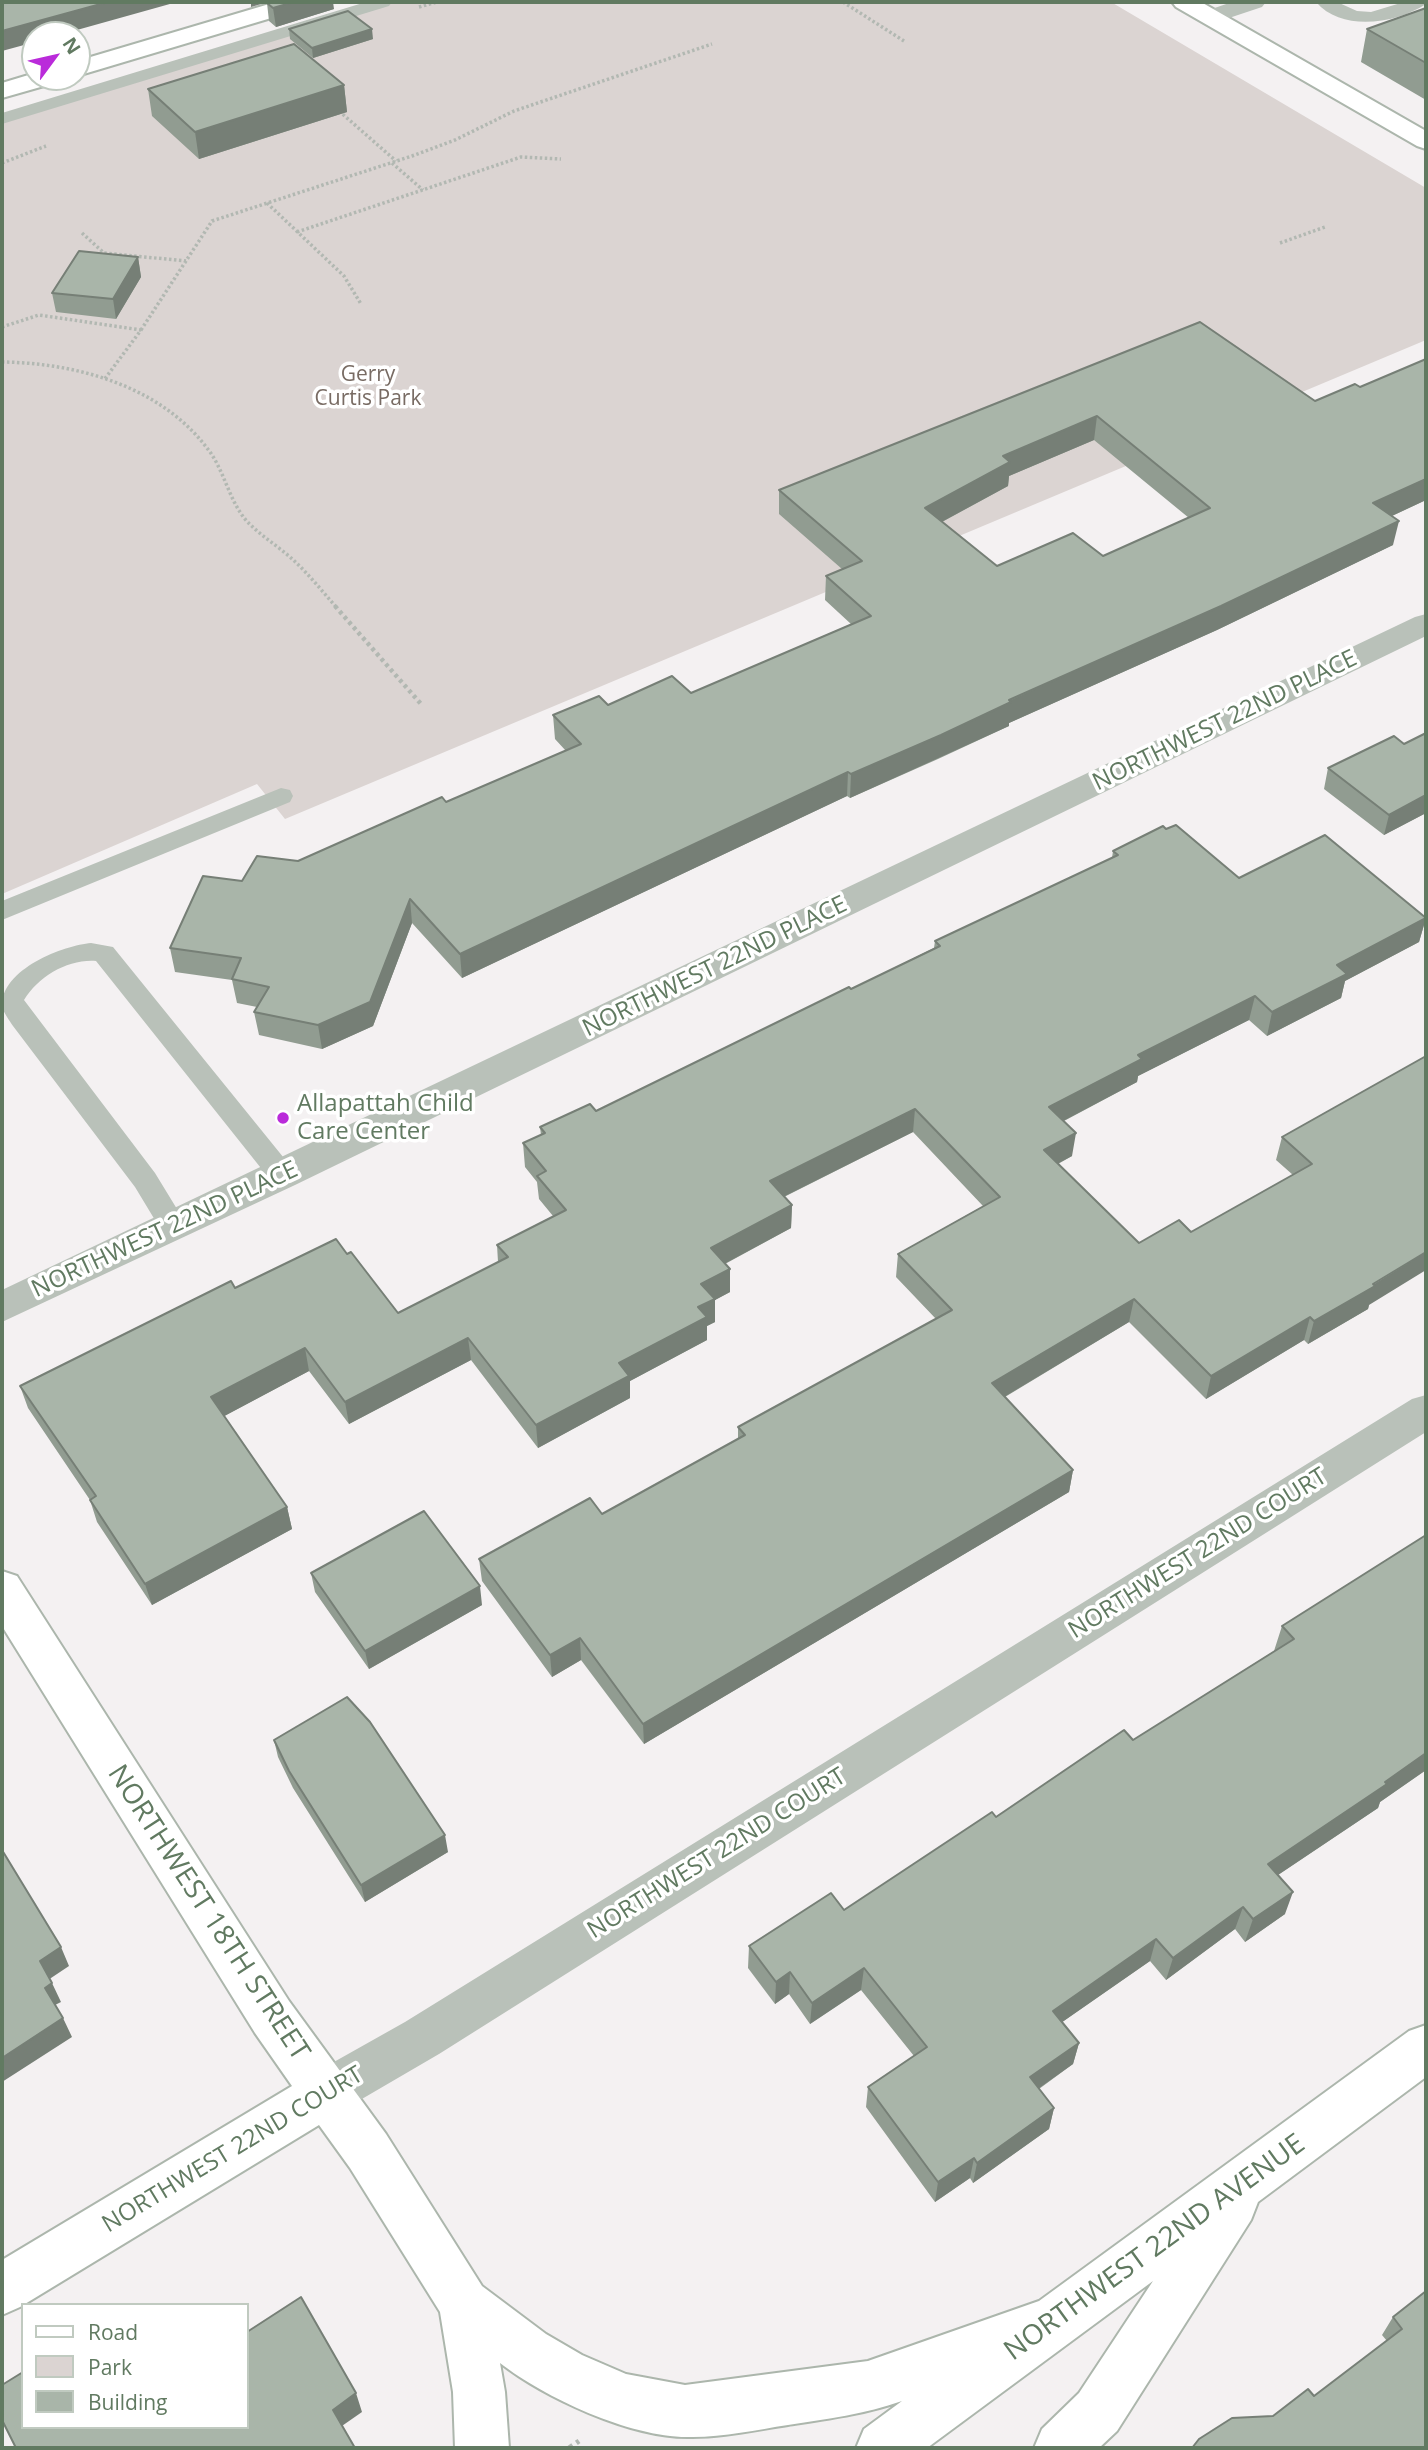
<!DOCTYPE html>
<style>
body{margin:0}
#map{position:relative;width:1428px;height:2450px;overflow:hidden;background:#f4f1f2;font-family:"Open Sans",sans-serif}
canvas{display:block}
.frame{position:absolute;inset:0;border:4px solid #617a61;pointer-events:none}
.legend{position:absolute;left:21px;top:2303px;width:228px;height:126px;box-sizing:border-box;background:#fff;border:2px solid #c0cac0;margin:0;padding:9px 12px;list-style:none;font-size:21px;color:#617a61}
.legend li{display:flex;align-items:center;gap:14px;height:35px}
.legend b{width:35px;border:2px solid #c0cac0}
.north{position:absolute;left:21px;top:21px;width:70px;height:70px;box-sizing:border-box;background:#fff;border:2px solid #c0cac0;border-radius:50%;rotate:57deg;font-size:19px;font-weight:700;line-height:28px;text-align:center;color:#617a61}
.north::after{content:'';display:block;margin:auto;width:24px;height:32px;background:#ba2bda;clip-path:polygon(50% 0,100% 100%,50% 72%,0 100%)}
</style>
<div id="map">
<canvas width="1428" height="2450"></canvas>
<div class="frame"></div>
<ul class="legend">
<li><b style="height:9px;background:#fff"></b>Road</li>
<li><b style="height:19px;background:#dbd4d2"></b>Park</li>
<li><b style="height:19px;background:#a9b5a9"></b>Building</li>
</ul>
<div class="north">N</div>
</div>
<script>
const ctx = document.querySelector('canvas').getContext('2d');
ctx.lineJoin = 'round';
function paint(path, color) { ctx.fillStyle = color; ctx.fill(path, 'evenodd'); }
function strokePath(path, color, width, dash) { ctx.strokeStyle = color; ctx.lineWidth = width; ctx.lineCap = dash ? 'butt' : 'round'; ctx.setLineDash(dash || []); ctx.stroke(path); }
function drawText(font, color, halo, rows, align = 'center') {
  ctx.font = font + ' "Open Sans",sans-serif'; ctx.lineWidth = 7; ctx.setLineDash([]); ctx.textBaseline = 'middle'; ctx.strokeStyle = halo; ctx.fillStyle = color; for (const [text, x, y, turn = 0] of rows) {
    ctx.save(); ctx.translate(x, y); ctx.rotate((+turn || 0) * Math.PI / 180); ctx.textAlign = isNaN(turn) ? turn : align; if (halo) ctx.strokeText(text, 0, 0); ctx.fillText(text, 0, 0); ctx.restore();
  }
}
const green = new Path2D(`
 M 379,2 L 1111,2 L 1426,188 L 1426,340 L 285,819 L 257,784 L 2,894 L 2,118 Z`);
const pathFar2 = new Path2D(`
 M 843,2 L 904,41
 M 419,7 L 437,2
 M 339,111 L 396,161
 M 2,163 L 46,146
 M 392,163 L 423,190
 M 267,203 L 344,276 L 361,304
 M 297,232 L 521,157 L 561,159
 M 82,233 L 104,253 L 186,261
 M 1280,243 L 1325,227
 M 2,327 L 39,315 L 141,330 L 104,380
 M 141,330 L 212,221 L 412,156 L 455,140 L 514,111 L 712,44
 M 2,362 C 77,363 160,386 207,448 C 224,469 228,498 245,519 C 258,534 275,544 290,557 C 307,572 322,591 337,608`);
const pathFar1 = new Path2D(`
 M 335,606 L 421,704`);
const path = new Path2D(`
 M 569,2448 L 579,2441`);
const lane = new Path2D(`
 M 366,2 L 392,2 L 389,6 L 2,124 L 2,113 Z
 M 1316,2 L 1337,2 L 1357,11 L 1371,12 L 1404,2 L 1426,2 L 1426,4 C 1397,23 1343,33 1316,2 Z
 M 281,788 L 290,790 L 293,796 L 290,802 L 2,920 L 2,901 Z
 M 91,943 L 113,947 L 292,1168 L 296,1175 L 292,1182 L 282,1185 L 272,1182 L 96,961 C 68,959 39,976 24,1000 L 155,1173 L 188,1227 L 184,1235 L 174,1238 L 164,1235 L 135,1187 L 13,1026 C 9,1020 4,1013 2,1007 C 0,969 65,945 91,943 Z`);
const street = new Path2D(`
 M 1232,2 L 1266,2 L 1262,7 L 1211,24 L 1203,22 L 1199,17 L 1203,12 Z
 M 1426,614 L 1426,636 L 295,1185 L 2,1322 L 2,1290 L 1415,617 Z
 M 1426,1395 L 1426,1432 L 439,2054 L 343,2110 L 326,2117 L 309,2110 L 301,2093 L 309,2076 L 405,2022 L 1412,1399 Z`);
const secondary = new Path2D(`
 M 276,2 L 312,2 L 308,7 L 77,76 L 77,61 Z
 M 1172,2 L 1201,2 L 1426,131 L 1426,149 L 1417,146 L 1176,7 Z
 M 35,73 L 35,77 L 61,77 L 58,82 L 2,98 L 2,83 Z
 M 2,1571 L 17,1576 L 289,2001 L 386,2134 L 482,2286 L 546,2334 L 582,2355 L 626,2374 L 685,2385 L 868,2361 L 1039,2301 L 1409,2031 L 1426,2025 L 1426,2077 L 1258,2202 L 1251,2220 L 1117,2431 L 1099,2448 L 1034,2448 L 1042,2429 L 1079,2393 L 1153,2281 L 927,2448 L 856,2448 L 864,2429 L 902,2401 C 865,2414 827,2419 788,2425 C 755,2430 720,2438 687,2437 C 630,2437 545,2398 500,2363 L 505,2392 L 509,2448 L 455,2448 L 453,2392 L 440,2312 L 350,2168 L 319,2125 L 20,2307 L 2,2315 L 2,2260 L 292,2086 L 255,2033 L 2,1626 Z`);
const wall = new Path2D(`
 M 267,3 L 334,9 L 276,27 L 269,21 Z
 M 1426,8 L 1426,100 L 1361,62 L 1367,29 Z
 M 289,29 L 373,39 L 313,58 L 290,39 Z
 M 344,85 L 347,112 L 199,159 L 152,116 L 148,89 Z
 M 138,257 L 141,277 L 116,319 L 56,312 L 52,293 Z
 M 1200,322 L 1315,401 L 1360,387 L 1426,359 L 1426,500 L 1392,516 L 1393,545 L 1217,630 L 1009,723 L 1009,726 L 938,759 L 850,798 L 847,796 L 462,978 L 412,923 L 373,1026 L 322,1049 L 259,1035 L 254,1012 L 257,1007 L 237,1003 L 232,980 L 175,972 L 170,948 L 242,881 L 298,861 L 446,802 L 566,751 L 555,739 L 553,715 L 691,693 L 851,624 L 825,600 L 826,576 L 842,569 L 779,514 L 779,490 ZM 1094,440 L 1189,518 L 1103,556 L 997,566 L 942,522 L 1008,486 L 1009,476 Z
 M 1426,733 L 1426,813 L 1384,835 L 1324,789 L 1328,768 L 1404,744 Z
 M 1113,851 L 1426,918 L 1419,942 L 1345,981 L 1341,998 L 1267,1036 L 1249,1020 L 1138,1076 L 1137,1082 L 1064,1121 L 1072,1156 L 1058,1164 L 1139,1243 L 1191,1232 L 1293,1175 L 1276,1160 L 1282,1137 L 1426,1056 L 1368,1309 L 1308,1344 L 1304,1340 L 1206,1399 L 1129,1322 L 1005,1397 L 1073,1470 L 1069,1492 L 644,1744 L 581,1660 L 552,1677 L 482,1581 L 479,1559 L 602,1514 L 738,1439 L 738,1427 L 936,1319 L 896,1277 L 898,1254 L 983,1206 L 913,1132 L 784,1197 L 792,1205 L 791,1228 L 725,1264 L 730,1292 L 715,1300 L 715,1322 L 707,1326 L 707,1340 L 630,1381 L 630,1398 L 538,1448 L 471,1360 L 349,1424 L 309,1371 L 224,1416 L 287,1507 L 292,1529 L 152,1605 L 97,1522 L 90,1500 L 28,1408 L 20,1386 L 235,1288 L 347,1254 L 398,1313 L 498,1262 L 497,1245 L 553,1216 L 539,1199 L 537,1182 L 525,1167 L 523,1143 L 541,1135 L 540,1127 L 596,1111 L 851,989 L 934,948 L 935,941 L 1112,858 Z
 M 1426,1535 L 1426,1770 L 1380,1802 L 1378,1808 L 1278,1875 L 1285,1914 L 1245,1942 L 1235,1929 L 1166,1980 L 1150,1961 L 1062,2022 L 1079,2043 L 1073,2064 L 1039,2089 L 1054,2108 L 1049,2129 L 973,2183 L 970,2178 L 935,2202 L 866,2107 L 868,2087 L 914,2056 L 861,1990 L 810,2024 L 789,1994 L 775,2004 L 748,1968 L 749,1946 L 844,1910 L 996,1817 L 1133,1740 L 1274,1651 L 1282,1626 Z
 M 311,1573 L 482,1605 L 369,1669 L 315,1592 Z
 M 274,1740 L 448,1852 L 365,1902 L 293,1788 L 278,1757 Z
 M 1426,2291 L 1426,2448 L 1273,2416 L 1314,2396 L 1387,2341 L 1382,2335 L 1393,2317 Z`);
const shadedWall = new Path2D(`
 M 108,2 L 177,2 L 59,35 L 35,35 L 35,42 L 2,51 L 2,31 Z
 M 251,2 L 268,2 L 251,7 Z
 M 294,2 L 333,2 L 334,9 L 276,27 L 273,8 Z
 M 372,29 L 373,39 L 313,58 L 312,48 Z
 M 344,85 L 347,112 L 199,159 L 195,132 Z
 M 138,257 L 141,277 L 116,319 L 113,299 Z
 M 1097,416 L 1094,440 L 1009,476 L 1008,486 L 923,532 L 925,508 L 1003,456 Z
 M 1426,479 L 1426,500 L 1368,527 L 1373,503 Z
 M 1399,521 L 1393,545 L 1217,630 L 1009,723 L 1009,726 L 850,798 L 851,774 Z
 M 848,772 L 847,796 L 462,978 L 460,954 Z
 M 1426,795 L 1426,813 L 1384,835 L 1389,815 Z
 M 410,899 L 412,923 L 373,1026 L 322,1049 L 318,1025 Z
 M 1426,918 L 1419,942 L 1345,981 L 1341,998 L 1267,1036 L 1272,1012 L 1337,965 Z
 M 1255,996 L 1249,1020 L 1138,1076 L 1137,1082 L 1046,1130 L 1049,1107 L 1138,1055 Z
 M 915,1109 L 913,1132 L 769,1204 L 770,1181 Z
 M 1076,1133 L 1072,1156 L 1040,1173 L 1044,1150 Z
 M 792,1205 L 791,1228 L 711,1271 L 711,1248 Z
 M 1426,1252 L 1426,1270 L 1369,1305 L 1368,1309 L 1308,1344 L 1314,1321 Z
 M 730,1269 L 730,1292 L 715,1300 L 715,1322 L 707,1326 L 707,1340 L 630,1381 L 630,1398 L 538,1448 L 536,1425 L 619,1363 L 698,1307 L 701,1284 Z
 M 1134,1299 L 1129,1322 L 989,1406 L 992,1383 Z
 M 1310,1317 L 1304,1340 L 1206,1399 L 1211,1376 Z
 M 468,1338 L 471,1360 L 349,1424 L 345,1402 Z
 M 305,1348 L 309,1371 L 217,1420 L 211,1397 Z
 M 1073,1470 L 1069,1492 L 644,1744 L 643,1724 Z
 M 287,1507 L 292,1529 L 152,1605 L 145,1584 Z
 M 480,1586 L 482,1605 L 369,1669 L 365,1651 Z
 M 580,1638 L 581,1660 L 552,1677 L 550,1655 Z
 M 1426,1753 L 1426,1770 L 1380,1802 L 1378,1808 L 1260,1887 L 1268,1864 Z
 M 445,1835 L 448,1852 L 365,1902 L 361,1885 Z
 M 1293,1892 L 1285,1914 L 1245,1942 L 1253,1919 Z
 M 1243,1907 L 1235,1929 L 1166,1980 L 1173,1958 Z
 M 1156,1939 L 1150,1961 L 1048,2032 L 1053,2011 Z
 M 61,1947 L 69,1966 L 48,1980 L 40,1961 Z
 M 864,1968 L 861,1990 L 810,2024 L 812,2003 Z
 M 790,1972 L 789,1994 L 775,2004 L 776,1982 Z
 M 52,1983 L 61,2002 L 53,2006 L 45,1988 Z
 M 63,2018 L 72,2037 L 2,2082 L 2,2058 Z
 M 1079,2043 L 1073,2064 L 1025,2098 L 1030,2077 Z
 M 1054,2108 L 1049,2129 L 973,2183 L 977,2163 Z
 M 974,2158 L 970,2178 L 935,2202 L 938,2182 Z
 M 356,2393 L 362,2412 L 339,2428 L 333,2410 Z`);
const building = new Path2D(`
 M 2,2 L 108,2 L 2,31 Z
 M 270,2 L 294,2 L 273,8 L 267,3 Z
 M 1426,8 L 1426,63 L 1367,29 Z
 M 348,11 L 372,29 L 312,48 L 289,29 Z
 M 294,44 L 344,85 L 195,132 L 148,89 Z
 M 79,251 L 138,257 L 113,299 L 52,293 Z
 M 1200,322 L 1315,401 L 1355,384 L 1360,387 L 1426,359 L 1426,479 L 1373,503 L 1399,521 L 1221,606 L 1009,700 L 1011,702 L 941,735 L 851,774 L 848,772 L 460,954 L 410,899 L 370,1002 L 318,1025 L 254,1012 L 269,987 L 232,979 L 241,958 L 170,948 L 203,876 L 242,881 L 257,856 L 298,861 L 442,797 L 446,802 L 581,744 L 553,715 L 599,696 L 608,705 L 672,676 L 691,693 L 871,616 L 826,576 L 862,561 L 779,490 ZM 1097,416 L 1210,508 L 1103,556 L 1073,533 L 997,566 L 925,508 L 1010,462 L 1003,456 Z
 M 1426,733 L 1426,795 L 1389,815 L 1328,768 L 1394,736 L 1404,744 Z
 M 1176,825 L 1239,878 L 1325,835 L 1426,918 L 1337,965 L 1347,974 L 1272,1012 L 1255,996 L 1138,1055 L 1142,1059 L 1049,1107 L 1076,1133 L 1044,1150 L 1139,1243 L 1179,1220 L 1191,1232 L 1312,1164 L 1282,1137 L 1426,1056 L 1426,1252 L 1373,1284 L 1375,1286 L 1314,1321 L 1310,1317 L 1211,1376 L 1134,1299 L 992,1383 L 1073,1470 L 643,1724 L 580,1638 L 550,1655 L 479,1559 L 590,1498 L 602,1514 L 745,1435 L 738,1427 L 952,1310 L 898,1254 L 1000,1197 L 915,1109 L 770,1181 L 792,1205 L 711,1248 L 730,1269 L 701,1284 L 715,1299 L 698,1307 L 707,1317 L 619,1363 L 629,1376 L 536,1425 L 468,1338 L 345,1402 L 305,1348 L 211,1397 L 287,1507 L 145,1584 L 90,1500 L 96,1496 L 20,1386 L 231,1281 L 235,1288 L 336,1239 L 347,1254 L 351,1252 L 398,1313 L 508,1257 L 497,1245 L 566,1210 L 537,1176 L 546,1171 L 523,1143 L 545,1133 L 540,1127 L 590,1104 L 596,1111 L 849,987 L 851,989 L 940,946 L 935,941 L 1118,855 L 1113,851 L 1163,826 L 1166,829 Z
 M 424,1511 L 480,1586 L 365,1651 L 311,1573 Z
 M 1426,1535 L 1426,1753 L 1385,1782 L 1387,1784 L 1268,1864 L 1293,1892 L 1253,1919 L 1243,1907 L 1173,1958 L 1156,1939 L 1053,2011 L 1079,2043 L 1030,2077 L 1054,2108 L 977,2163 L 974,2158 L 938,2182 L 868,2087 L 927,2047 L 864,1968 L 812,2003 L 790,1972 L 776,1982 L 749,1946 L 831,1893 L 844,1910 L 992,1812 L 996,1817 L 1124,1730 L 1133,1740 L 1294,1639 L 1282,1626 Z
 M 347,1697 L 370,1722 L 445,1835 L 361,1885 L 289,1771 L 274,1740 Z
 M 2,1850 L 61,1947 L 40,1961 L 52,1983 L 45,1988 L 63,2018 L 2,2058 Z
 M 1426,2291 L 1426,2448 L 1192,2448 L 1199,2439 L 1232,2418 L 1273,2416 L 1308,2389 L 1314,2396 L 1402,2329 L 1393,2317 Z
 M 301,2297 L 356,2393 L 333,2410 L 355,2448 L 16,2448 L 2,2420 L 2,2385 L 23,2372 L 23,2427 L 247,2427 L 247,2332 Z`);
const markers = [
 [283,1118,7,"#ba2bda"]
];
const farParknames = [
 ["Gerry",368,375],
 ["Curtis Park",368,399]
];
const streetNames = [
 ["NORTHWEST 22ND PLACE",1225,721,-26],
 ["NORTHWEST 22ND PLACE",715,967,-26],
 ["NORTHWEST 22ND PLACE",165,1230,-25],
 ["NORTHWEST 22ND COURT",1198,1554,-32],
 ["NORTHWEST 22ND COURT",717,1854,-32],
 ["NORTHWEST 22ND COURT",233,2150,-31]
];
const poiNames = [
 ["Allapattah Child",297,1104],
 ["Care Center",297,1132]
];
const nearStreetnames = [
 ["NORTHWEST 18TH STREET",208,1913,57],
 ["NORTHWEST 22ND AVENUE",1155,2248,-36]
];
paint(green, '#dbd4d2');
strokePath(secondary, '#acb6ac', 4);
strokePath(pathFar2, '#b2b8b2', 3.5, [2.5, 2.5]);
strokePath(pathFar1, '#b2b8b2', 4.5, [3.5, 3.5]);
strokePath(path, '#b2b8b2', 5, [4.5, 4.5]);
paint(lane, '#b9c1b9');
paint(street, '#b9c1b9');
paint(secondary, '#fff');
paint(wall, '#919c91');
paint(shadedWall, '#767f76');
paint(building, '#a9b5a9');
strokePath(building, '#767f76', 2);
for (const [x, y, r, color] of markers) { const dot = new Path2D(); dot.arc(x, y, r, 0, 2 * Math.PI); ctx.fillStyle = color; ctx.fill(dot); strokePath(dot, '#fff', 2.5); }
drawText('21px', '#786b63', '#fff', farParknames);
drawText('24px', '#617a61', '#fff', streetNames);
drawText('24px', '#617a61', '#fff', poiNames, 'left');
drawText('28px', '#617a61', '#fff', nearStreetnames);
</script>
